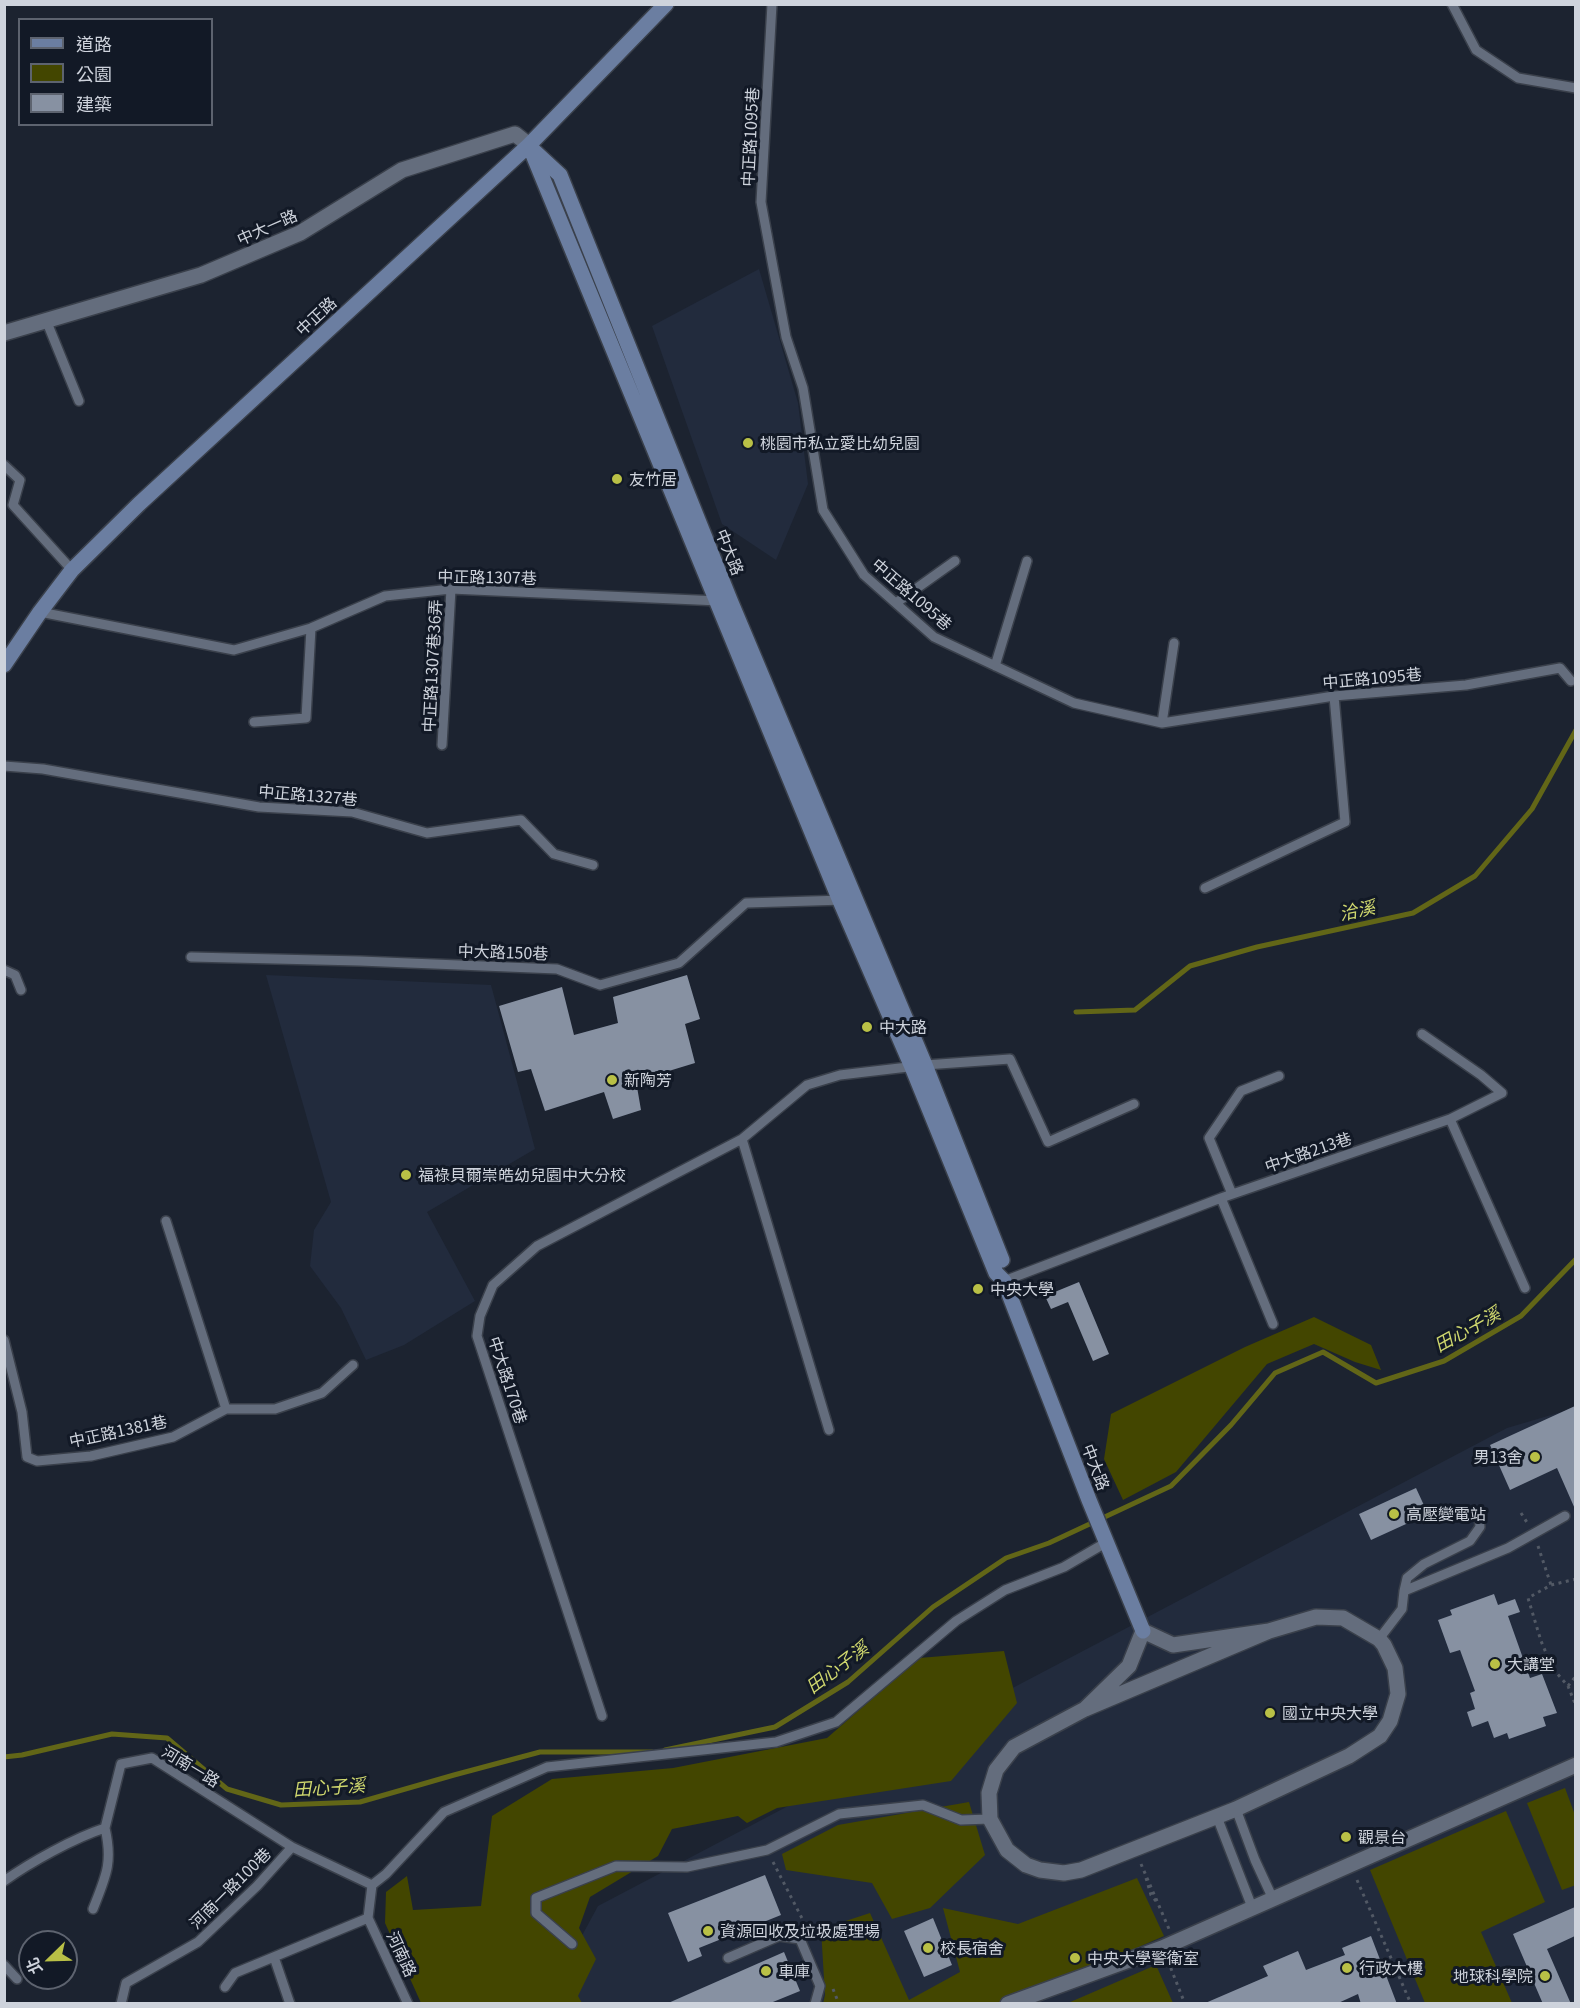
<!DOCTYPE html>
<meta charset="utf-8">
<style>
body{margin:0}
#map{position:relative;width:1580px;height:2008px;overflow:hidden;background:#1c2330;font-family:Georgia,"Noto Sans TC",serif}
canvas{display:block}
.frame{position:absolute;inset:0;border:6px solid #ced3dc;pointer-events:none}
.legend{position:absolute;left:18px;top:18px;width:195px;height:108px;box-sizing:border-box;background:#121926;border:2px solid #5d636f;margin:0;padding:8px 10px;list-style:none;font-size:18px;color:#ced3dc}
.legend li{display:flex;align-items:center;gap:12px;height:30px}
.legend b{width:30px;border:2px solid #5d636f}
.north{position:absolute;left:18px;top:1930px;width:60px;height:60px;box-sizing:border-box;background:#121926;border:2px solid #5d636f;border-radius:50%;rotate:247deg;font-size:16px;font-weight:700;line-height:24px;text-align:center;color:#ced3dc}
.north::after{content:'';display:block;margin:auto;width:21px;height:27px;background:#b9c046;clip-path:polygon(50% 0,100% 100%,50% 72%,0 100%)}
</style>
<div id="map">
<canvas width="1580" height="2008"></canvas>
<div class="frame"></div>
<ul class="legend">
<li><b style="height:8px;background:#6b7ea1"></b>道路</li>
<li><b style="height:16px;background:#434600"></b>公園</li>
<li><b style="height:16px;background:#8791a2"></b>建築</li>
</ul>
<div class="north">北</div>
</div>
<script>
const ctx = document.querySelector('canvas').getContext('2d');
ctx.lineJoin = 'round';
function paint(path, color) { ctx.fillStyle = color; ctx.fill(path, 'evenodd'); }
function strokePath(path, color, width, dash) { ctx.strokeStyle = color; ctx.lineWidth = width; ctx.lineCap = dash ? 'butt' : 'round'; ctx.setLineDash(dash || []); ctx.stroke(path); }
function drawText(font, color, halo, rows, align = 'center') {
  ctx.font = font + ' Georgia,"Noto Sans TC",serif'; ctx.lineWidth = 6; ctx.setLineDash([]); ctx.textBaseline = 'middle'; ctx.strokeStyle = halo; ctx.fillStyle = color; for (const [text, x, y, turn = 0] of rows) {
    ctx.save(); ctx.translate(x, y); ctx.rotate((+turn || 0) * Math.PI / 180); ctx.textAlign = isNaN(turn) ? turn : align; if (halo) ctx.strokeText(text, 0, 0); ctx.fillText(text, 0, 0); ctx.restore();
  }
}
const built = new Path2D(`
 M 759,269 L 798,403 L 808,484 L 776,560 L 722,524 L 652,326 Z
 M 266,975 L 491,985 L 535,1149 L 427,1212 L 475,1301 L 404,1345 L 366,1360 L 341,1308 L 310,1266 L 314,1230 L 331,1202 Z
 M 1575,1408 L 1575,2003 L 545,2004 L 598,1906 L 1507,1428 Z`);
const green = new Path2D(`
 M 1314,1317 L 1371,1345 L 1381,1370 L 1355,1362 L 1314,1344 L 1267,1364 L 1176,1472 L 1123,1500 L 1104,1459 L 1111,1414 L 1245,1347 Z
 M 1004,1651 L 1017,1703 L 951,1781 L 777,1808 L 747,1823 L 738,1816 L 672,1829 L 658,1856 L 590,1897 L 579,1928 L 596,1959 L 578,1996 L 582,2003 L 421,2003 L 385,1923 L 386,1892 L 407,1876 L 413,1910 L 481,1906 L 492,1816 L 552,1779 L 673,1768 L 827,1738 L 919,1658 Z
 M 1565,1788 L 1575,1815 L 1576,1885 L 1562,1890 L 1527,1803 Z
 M 969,1802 L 985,1855 L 930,1908 L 892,1919 L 872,1883 L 786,1870 L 782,1854 L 838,1825 Z
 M 1506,1811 L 1545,1902 L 1481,1932 L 1512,2003 L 1425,2003 L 1370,1870 Z
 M 1137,1878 L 1164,1936 L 1010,2003 L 823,2004 L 825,1995 L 821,1929 L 870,1913 L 909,2000 L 960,1972 L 943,1908 L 1018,1924 Z
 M 1156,1965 L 1173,2003 L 1068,2003 Z`);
const stream = new Path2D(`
 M 1076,1012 L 1135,1010 L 1190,966 L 1257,947 L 1413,913 L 1475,876 L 1532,809 L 1576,730
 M 665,1750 L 775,1727 L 848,1682 L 933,1607 L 1006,1558 L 1049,1543 L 1171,1486 L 1231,1425 L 1275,1373 L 1323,1352 L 1376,1383 L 1444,1361 L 1521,1316 L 1576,1259
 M 4,1757 L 22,1755 L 112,1734 L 167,1738 L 227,1789 L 281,1805 L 360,1802 L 454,1775 L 540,1752 L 652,1752`);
const building = new Path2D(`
 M 687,975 L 700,1019 L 685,1024 L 695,1063 L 636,1081 L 641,1110 L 613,1119 L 604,1092 L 545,1111 L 531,1069 L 518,1072 L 499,1006 L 562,987 L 574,1035 L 618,1023 L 613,997 Z
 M 1079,1282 L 1109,1354 L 1093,1361 L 1068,1302 L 1051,1309 L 1045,1296 Z
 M 1575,1406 L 1575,1509 L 1557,1468 L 1510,1490 L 1490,1445 Z
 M 1416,1488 L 1428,1514 L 1371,1540 L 1359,1514 Z
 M 1494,1594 L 1498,1605 L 1515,1599 L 1520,1612 L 1508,1616 L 1530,1678 L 1542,1674 L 1557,1713 L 1543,1717 L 1546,1726 L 1509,1739 L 1507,1733 L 1494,1738 L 1488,1721 L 1472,1727 L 1467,1712 L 1475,1709 L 1470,1693 L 1475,1691 L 1460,1650 L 1450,1653 L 1438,1620 L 1452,1615 L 1450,1610 Z
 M 765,1875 L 781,1915 L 699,1948 L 702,1956 L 688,1962 L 668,1913 Z
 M 1575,1907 L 1575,1936 L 1547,1949 L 1571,2004 L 1543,2004 L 1513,1934 Z
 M 933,1918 L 952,1965 L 924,1977 L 904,1931 Z
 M 1371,1936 L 1397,2004 L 1361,2004 L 1358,1994 L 1336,2004 L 1203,2004 L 1268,1976 L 1263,1966 L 1298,1951 L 1306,1970 L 1345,1955 L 1342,1948 Z
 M 784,1952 L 800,1991 L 768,2004 L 666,2004 Z`);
const path = new Path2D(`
 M 1521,1513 L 1528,1524
 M 1538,1546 L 1551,1585
 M 1576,1579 L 1551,1585 L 1528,1598 L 1541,1641 L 1553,1669 L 1568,1686 L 1576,1706
 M 1568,1686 L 1576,1676
 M 773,1862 L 807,1928
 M 1141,1864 L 1169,1929
 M 1146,1878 L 1151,1895 L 1156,1901
 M 1357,1880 L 1411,2004
 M 1168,1961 L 1185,2004
 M 833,1989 L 839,2004`);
const lane = new Path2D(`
 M 772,4 L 761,202 L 786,337 L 803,388 L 823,510 L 864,575 L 934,637 L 1074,703 L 1162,723 L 1334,696 L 1466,685 L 1560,668 L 1571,681
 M 1452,4 L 1476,50 L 1518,78 L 1576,88
 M 46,320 L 79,401
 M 4,465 L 20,480 L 13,505 L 72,570
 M 896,603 L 955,561
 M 40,612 L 234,650 L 311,628 L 385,596 L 451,589 L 719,601
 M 995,666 L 1027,561
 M 254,722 L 306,718 L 311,628
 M 1162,723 L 1174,643
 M 442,745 L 451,589
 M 4,766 L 43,769 L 259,807 L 352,812 L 427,833 L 521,820 L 554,854 L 593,865
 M 1205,888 L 1345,822 L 1334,696
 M 191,957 L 360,961 L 557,969 L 600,985 L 679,963 L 746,903 L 844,900
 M 4,970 L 15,975 L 21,990
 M 1422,1034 L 1481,1075 L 1502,1093 L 1450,1119
 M 742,1139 L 829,1430
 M 1232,1194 L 1209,1138 L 1241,1091 L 1279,1076
 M 1221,1198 L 1273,1324
 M 166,1221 L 226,1409
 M 1004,1281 L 1221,1198 L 1450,1119 L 1525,1288
 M 4,1340 L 22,1412 L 27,1457 L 37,1461 L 91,1456 L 173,1437 L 226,1409 L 275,1409 L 322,1393 L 353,1365
 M 1404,1591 L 1407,1578 L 1424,1564 L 1470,1541 L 1480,1527 L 1479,1515
 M 1379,1639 L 1402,1609 L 1404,1591 L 1508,1548 L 1565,1516
 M 602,1716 L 477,1336 L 480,1316 L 493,1285 L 537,1246 L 742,1139 L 807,1085 L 840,1075 L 925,1065 L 1010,1059 L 1048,1142 L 1134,1104
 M 1236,1809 L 1255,1860 L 1273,1899
 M 1217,1817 L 1252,1907
 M 4,1881 C 31,1862 74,1838 105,1828 L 121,1764 L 152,1758 L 292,1847 L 372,1885 L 368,1918
 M 372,1885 L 386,1874 L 444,1812 L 547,1767 L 776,1742 L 836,1722 L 956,1621 L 1005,1590 L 1064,1567 L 1107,1542
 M 93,1909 C 106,1876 113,1863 105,1828
 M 368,1918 L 408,2004
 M 572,1944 L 536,1913 L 536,1898 L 616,1866 L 687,1867 L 767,1850 L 839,1814 L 923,1805 L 961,1820 L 990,1819
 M 274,1957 L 290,2004
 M 728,1958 L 779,1936 L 800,1939 L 820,1986 L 815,2004
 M 4,1965 L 17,1979
 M 225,1987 L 235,1973 L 368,1918
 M 121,2004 L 126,1983 L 198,1942 L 257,1886 L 292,1847`);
const street = new Path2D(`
 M 4,333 L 201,275 L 300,233 L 402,170 L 515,134 L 529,145
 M 1085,1709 L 1129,1666 L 1143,1631 L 1173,1645 L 1269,1631 L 1316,1617 L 1343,1618 L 1379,1639 L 1384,1645 L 1395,1668 L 1398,1694 L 1390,1721 L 1380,1736 L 1349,1756 L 1236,1809 L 1081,1870 L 1064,1873 L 1040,1870 L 1026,1865 L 1007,1850 L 990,1819 L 989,1793 L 996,1770 L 1014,1747 L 1085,1709 L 1269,1631
 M 1008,2004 L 1162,1948 L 1576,1765`);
const secondary = new Path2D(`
 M 529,145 L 840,901 L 912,1067 L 996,1273 L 1004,1281 L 1089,1500 L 1143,1631
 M 533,150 L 560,175 L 730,600 L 925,1065 L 1002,1260
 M 4,665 L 40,612 L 72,570 L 139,504 L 529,145 L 666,4`);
const markers = [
 [748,443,6,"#b9c046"],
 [617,479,6,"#b9c046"],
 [867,1027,6,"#b9c046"],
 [612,1080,6,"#b9c046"],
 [406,1175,6,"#b9c046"],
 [978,1289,6,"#b9c046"],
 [1535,1457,6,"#b9c046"],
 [1394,1514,6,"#b9c046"],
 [1495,1664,6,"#b9c046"],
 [1270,1713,6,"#b9c046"],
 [1346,1837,6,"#b9c046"],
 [708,1931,6,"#b9c046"],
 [928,1948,6,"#b9c046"],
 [1075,1958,6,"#b9c046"],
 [1347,1968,6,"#b9c046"],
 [766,1971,6,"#b9c046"],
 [1545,1976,6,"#b9c046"]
];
const streetNames = [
 ["中正路1095巷",750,137,-87],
 ["中大一路",267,227,-24],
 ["中正路",316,316,-43],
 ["中大路",730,552,68],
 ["中正路1307巷",487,577,1],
 ["中正路1095巷",912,594,41],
 ["中正路1307巷36弄",432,666,-87],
 ["中正路1095巷",1372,678,-5],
 ["中正路1327巷",308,795,5],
 ["中大路150巷",503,952,2],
 ["中大路213巷",1308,1152,-19],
 ["中大路170巷",508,1380,72],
 ["中正路1381巷",118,1431,-12],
 ["中大路",1096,1467,69],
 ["河南一路",191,1766,31],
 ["河南一路100巷",230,1888,-45],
 ["河南路",402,1954,65]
];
const poiNames = [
 ["桃園市私立愛比幼兒園",760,443],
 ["友竹居",629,479],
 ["中大路",879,1027],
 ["新陶芳",624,1080],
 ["福祿貝爾崇皓幼兒園中大分校",418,1175],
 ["中央大學",990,1289],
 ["男13舍",1523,1457,"right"],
 ["高壓變電站",1406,1514],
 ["大講堂",1507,1664],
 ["國立中央大學",1282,1713],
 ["觀景台",1358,1837],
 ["資源回收及垃圾處理場",720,1931],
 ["校長宿舍",940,1948],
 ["中央大學警衛室",1087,1958],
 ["行政大樓",1359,1968],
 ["車庫",778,1971],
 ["地球科學院",1533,1976,"right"]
];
const waterNames = [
 ["洽溪",1357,910,-12],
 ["田心子溪",1467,1329,-29],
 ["田心子溪",837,1667,-37],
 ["田心子溪",329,1787,-4]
];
paint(built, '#222b3d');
paint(green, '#434600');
strokePath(stream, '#626617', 5);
paint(building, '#8791a2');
strokePath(lane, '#3a404b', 12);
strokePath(street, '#3a404b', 18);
strokePath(secondary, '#3a404b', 18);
strokePath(path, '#525965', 3, [3, 4.5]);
strokePath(lane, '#646d7d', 9);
strokePath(street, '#646d7d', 15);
strokePath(secondary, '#6b7ea1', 15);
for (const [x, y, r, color] of markers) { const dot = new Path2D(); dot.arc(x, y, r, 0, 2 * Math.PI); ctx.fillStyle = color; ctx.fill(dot); strokePath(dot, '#121926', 2); }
drawText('16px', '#ced3dc', '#121926', streetNames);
drawText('16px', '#ced3dc', '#121926', poiNames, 'left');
drawText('italic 18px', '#cfd76e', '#121926', waterNames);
</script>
